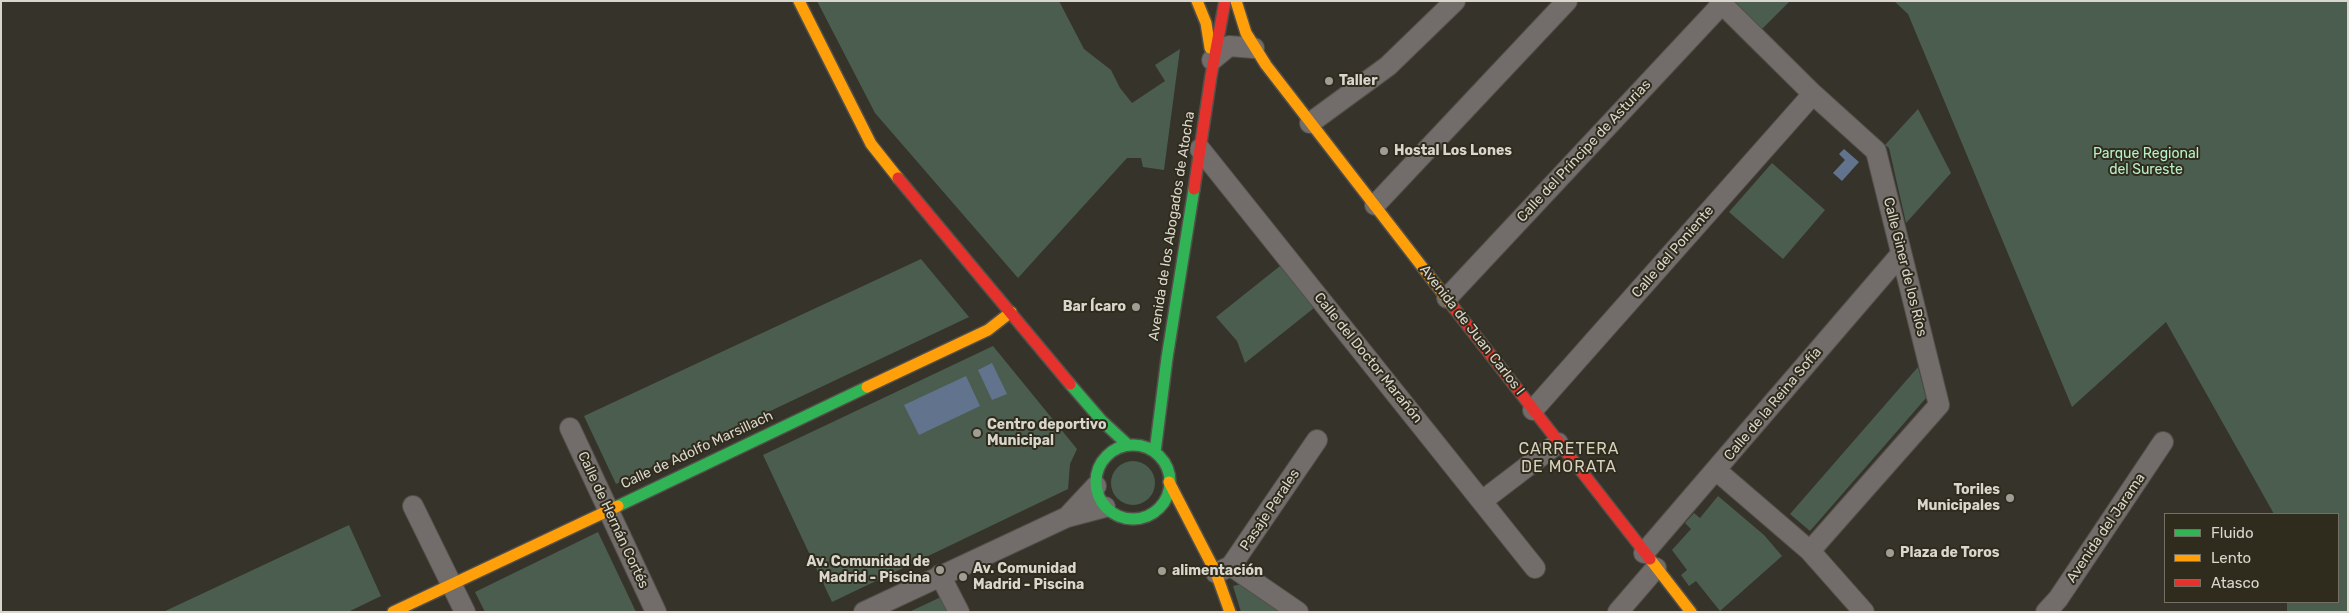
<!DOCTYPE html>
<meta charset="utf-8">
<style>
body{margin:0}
#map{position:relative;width:2349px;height:613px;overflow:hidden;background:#36332b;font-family:Rubik,sans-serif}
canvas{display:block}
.frame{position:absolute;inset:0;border:2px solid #d9d7cd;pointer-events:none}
.legend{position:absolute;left:2164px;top:513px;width:175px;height:90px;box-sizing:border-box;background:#302c1d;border:1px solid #747063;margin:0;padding:6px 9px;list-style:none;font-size:15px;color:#d9d7cd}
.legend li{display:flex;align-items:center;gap:10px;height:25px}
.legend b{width:25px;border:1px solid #747063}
</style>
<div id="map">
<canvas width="2349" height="613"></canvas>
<div class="frame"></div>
<ul class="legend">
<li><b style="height:6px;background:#30b455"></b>Fluido</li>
<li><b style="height:6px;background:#ff9f0a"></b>Lento</li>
<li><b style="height:6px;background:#e5322d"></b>Atasco</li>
</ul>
</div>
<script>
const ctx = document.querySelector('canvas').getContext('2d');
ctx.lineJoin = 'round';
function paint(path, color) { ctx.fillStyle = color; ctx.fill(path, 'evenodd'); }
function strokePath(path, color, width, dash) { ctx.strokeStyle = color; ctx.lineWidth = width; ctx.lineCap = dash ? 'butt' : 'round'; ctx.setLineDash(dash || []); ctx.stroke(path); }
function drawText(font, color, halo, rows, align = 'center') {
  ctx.font = font + ' Rubik,sans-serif'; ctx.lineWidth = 4; ctx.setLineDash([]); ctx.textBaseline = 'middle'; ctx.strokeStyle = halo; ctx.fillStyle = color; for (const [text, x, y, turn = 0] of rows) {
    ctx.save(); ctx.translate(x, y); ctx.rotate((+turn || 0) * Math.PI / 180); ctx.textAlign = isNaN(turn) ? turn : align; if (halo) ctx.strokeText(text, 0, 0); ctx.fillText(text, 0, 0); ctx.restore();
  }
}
const green = new Path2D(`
 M 817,1 L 1059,1 L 1084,49 L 1111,70 L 1120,88 L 1132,103 L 1165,81 L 1155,65 L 1180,49 L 1164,170 L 1143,167 L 1141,158 L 1127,158 L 1018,278 L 875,113 Z
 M 1734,1 L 1790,1 L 1762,29 Z
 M 1894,1 L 2348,1 L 2348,612 L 2287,612 L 2287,602 L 2338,602 L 2338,514 L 2274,514 L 2166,322 L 2072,407 L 1908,14 Z
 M 1918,109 L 1951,173 L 1906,223 L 1889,148 L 1885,145 Z
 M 1772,163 L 1825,210 L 1783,259 L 1729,212 Z
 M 921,259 L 969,317 L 616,484 L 584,416 Z
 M 1280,266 L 1314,308 L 1245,363 L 1237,341 L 1216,317 Z
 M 993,346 L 1077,449 L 1070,464 L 1068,489 L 832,602 L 763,455 Z
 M 1918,367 L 1926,398 L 1810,531 L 1790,514 Z
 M1111 483a22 22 0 1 1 44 0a22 22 0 1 1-44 0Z
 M 1718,496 L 1764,535 L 1782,556 L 1720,611 L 1696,581 L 1689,586 L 1681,575 L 1687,570 L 1672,550 L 1691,529 L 1685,523 L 1694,513 L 1700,518 Z
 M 349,525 L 381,596 L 348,612 L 163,612 Z
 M 598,532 L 636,612 L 485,612 L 475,592 Z
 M 1241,584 L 1286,612 L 1241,612 L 1233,586 Z
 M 941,597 L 947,612 L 909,612 Z`);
const water = new Path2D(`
 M 1844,149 L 1859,162 L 1842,181 L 1833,173 L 1845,160 L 1839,154 Z
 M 992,363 L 1007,394 L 992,400 L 978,370 Z
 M 966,376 L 980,406 L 919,435 L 904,405 Z`);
const street = new Path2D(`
 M 1719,1 L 1813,94 L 1876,151 L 1939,405 L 1810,551
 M 1212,60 L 1229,46 L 1254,48
 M 1310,123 L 1388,66 L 1455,1
 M 1200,149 L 1535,568
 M 1375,205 L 1567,1
 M 1447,298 L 1722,4
 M 1533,410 L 1813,94
 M 570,428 L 656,612
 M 1717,471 L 1810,551 L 1864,612
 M 1482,501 L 1558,443
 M 413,506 L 465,612
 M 1067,517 L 1096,486
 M 1644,553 L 1901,254
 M 1231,566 L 1298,612
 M 1216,573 L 1231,566 L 1317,440
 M 940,575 L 959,612
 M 864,612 L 1067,517 L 1105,507
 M 1618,612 L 1656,568
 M 2046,612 L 2058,599 L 2163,442`);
const fast = new Path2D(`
 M 1070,384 L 1102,421 L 1128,445
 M1096 482a37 37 0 1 1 74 0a37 37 0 1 1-74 0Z
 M 1155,452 L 1167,358 L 1194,189
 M 618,506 L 867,387`);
const slow = new Path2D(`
 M 799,1 L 871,144 L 898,178
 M 1197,1 L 1206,23 L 1210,48
 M 1236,1 L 1246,33 L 1266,65 L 1454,308
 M 867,387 L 988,330 L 1011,312
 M 1169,482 L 1216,573 L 1230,612
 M 1650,559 L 1691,612
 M 393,612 L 618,506`);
const jam = new Path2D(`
 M 898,178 L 1070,384
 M 1194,189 L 1211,76 L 1225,1
 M 1454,308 L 1650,559`);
const markers = [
 [1329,81,5,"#a09e94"],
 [1384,151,5,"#a09e94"],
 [1136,307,5,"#a09e94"],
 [977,433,5,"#a09e94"],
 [2010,498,5,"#a09e94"],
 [1890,553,5,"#a09e94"],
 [940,570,5,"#a09e94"],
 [1162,571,5,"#a09e94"],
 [963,577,5,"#a09e94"]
];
const poiNames = [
 ["Taller",1339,81],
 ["Hostal Los Lones",1394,151],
 ["Bar Ícaro",1126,307,"right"],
 ["Centro deportivo",987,425],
 ["Municipal",987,441],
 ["Toriles",2000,490,"right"],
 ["Municipales",2000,506,"right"],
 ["Plaza de Toros",1900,553],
 ["Av. Comunidad de",930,562,"right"],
 ["Madrid - Piscina",930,578,"right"],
 ["Av. Comunidad",973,569],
 ["Madrid - Piscina",973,585],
 ["alimentación",1172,571]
];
const streetNames = [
 ["Calle del Príncipe de Asturias",1584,151,-47],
 ["Avenida de los Abogados de Atocha",1172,226,-81],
 ["Calle del Poniente",1673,252,-49],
 ["Calle Giner de los Ríos",1905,267,76],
 ["Avenida de Juan Carlos I",1472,330,52],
 ["Calle del Doctor Marañón",1368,358,51],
 ["Calle de la Reina Sofía",1773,404,-50],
 ["Calle de Adolfo Marsillach",697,450,-25],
 ["Pasaje Perales",1270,510,-56],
 ["Calle de Hernán Cortés",613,520,65],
 ["Avenida del Jarama",2106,528,-56]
];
const parkNames = [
 ["Parque Regional",2146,154],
 ["del Sureste",2146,170]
];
const quarterNames = [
 ["CARRETERA",1569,449],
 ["DE MORATA",1569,467]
];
paint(green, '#4b5d4e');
paint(water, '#62748d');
strokePath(street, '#535049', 22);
strokePath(fast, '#535049', 14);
strokePath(slow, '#535049', 14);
strokePath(jam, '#535049', 14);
strokePath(street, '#726d6b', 20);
strokePath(fast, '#30b455', 11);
strokePath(slow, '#ff9f0a', 11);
strokePath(jam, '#e5322d', 11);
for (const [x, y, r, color] of markers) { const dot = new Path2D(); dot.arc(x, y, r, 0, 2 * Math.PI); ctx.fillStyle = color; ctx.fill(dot); strokePath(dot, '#302c1d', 2); }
drawText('bold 14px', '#d9d7cd', '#302c1d', poiNames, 'left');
drawText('14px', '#d9d7cd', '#302c1d', streetNames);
drawText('14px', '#b7f0c8', '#302c1d', parkNames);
ctx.letterSpacing = '1px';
drawText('16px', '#d7d2bf', '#302c1d', quarterNames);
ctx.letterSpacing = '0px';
</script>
